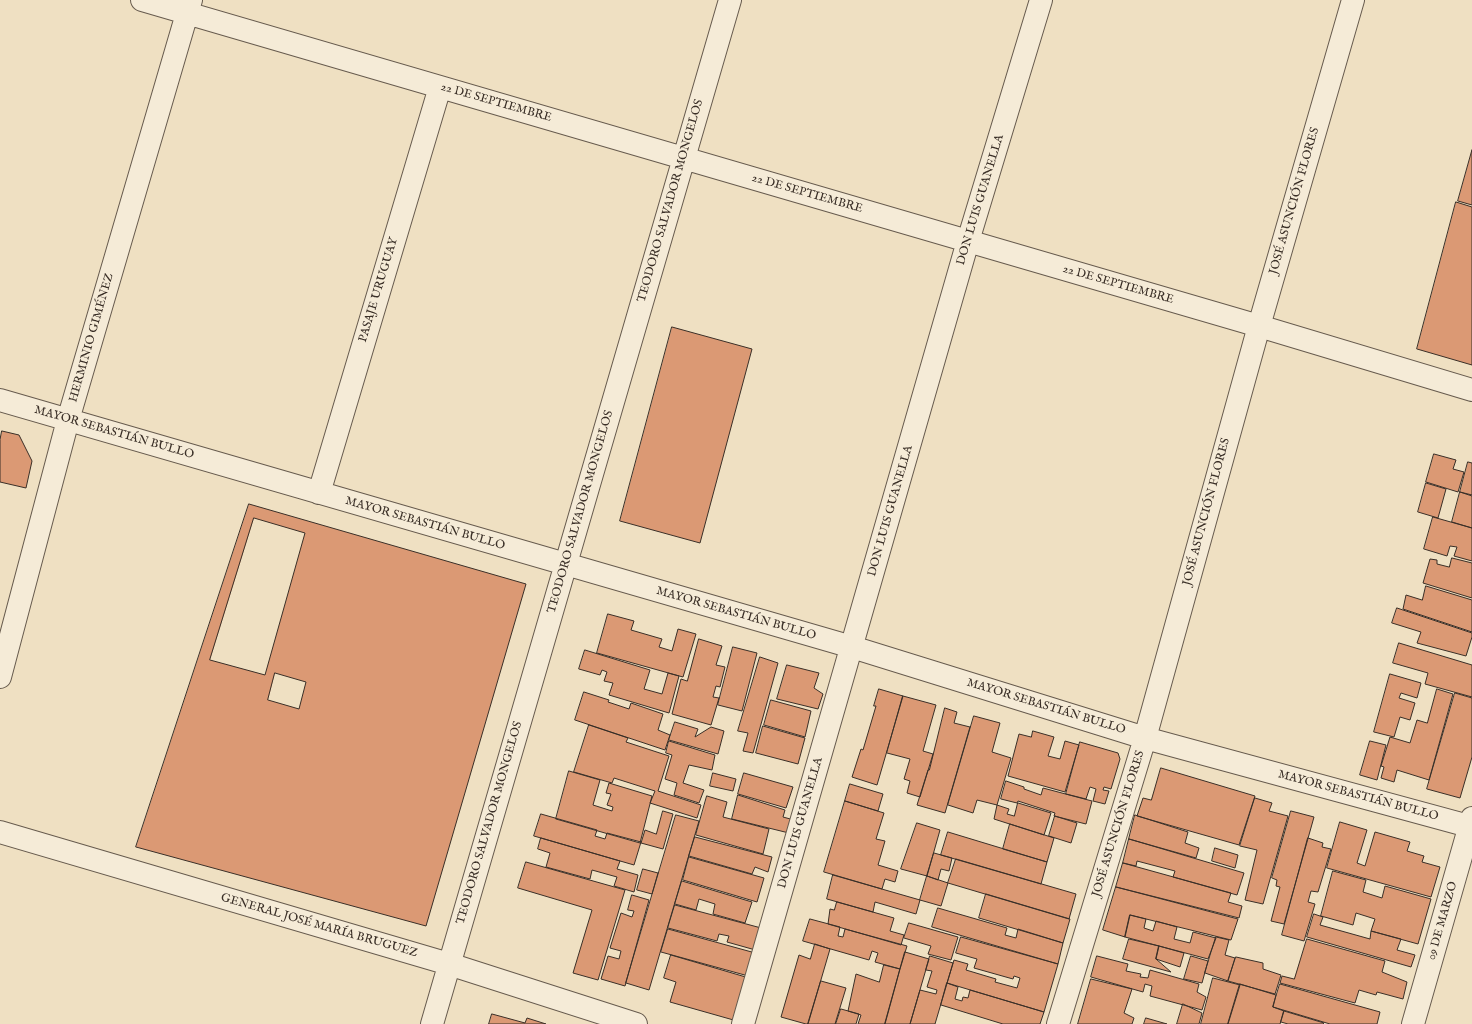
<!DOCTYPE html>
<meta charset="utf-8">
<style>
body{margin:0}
canvas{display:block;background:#efe0c2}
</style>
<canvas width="1472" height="1024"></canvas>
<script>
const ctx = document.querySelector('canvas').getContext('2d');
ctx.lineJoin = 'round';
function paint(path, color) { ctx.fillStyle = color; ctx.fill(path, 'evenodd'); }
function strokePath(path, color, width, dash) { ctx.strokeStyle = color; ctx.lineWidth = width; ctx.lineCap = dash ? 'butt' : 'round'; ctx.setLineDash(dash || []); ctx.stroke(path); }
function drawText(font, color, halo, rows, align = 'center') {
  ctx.font = font + ' "IM FELL English",serif'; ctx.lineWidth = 3; ctx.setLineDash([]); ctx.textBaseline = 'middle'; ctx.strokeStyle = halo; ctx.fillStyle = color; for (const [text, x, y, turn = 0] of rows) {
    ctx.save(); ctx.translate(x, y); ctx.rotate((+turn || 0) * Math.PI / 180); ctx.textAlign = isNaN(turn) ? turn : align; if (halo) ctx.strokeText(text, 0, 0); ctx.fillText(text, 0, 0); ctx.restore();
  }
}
const building = new Path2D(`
 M 1472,150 L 1472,205 L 1458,201 Z
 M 1456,202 L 1472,207 L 1472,365 L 1417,349 Z
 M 672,327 L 752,349 L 700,543 L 620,521 Z
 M 2,431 L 19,435 L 32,461 L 26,488 L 0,482 L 0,440 Z
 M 1434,454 L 1456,460 L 1453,469 L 1464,472 L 1458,492 L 1426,482 Z
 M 1468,462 L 1472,463 L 1472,495 L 1460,492 Z
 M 1426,483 L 1446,489 L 1438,518 L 1418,512 Z
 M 1460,492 L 1472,496 L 1472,528 L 1452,522 Z
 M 249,504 L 526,584 L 426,926 L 136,847 Z
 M 1433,517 L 1472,528 L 1472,561 L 1454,556 L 1457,547 L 1450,546 L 1447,556 L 1424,549 Z
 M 254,518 L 305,533 L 265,675 L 210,660 Z
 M 1452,558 L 1472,563 L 1472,598 L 1423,583 L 1430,559 L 1437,560 L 1437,564 L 1449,567 Z
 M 1426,586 L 1472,600 L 1472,632 L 1403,609 L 1406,595 L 1422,600 Z
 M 1397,608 L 1472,633 L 1472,637 L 1466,656 L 1417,643 L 1421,632 L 1392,623 Z
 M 608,614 L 634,621 L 631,630 L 662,639 L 659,647 L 672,651 L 678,629 L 696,634 L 683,677 L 597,653 Z
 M 699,639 L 722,646 L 716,665 L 725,667 L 720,687 L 716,686 L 713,697 L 719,698 L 711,725 L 672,714 L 681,679 L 687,681 Z
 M 1399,643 L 1472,665 L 1472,697 L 1425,684 L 1428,673 L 1393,663 Z
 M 733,647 L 757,653 L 742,711 L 718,705 Z
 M 585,650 L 650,670 L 644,689 L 662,694 L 668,673 L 679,676 L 669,713 L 609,695 L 613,683 L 604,681 L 607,672 L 602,670 L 600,675 L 579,669 Z
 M 760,657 L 778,663 L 753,753 L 743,751 L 748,733 L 738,731 Z
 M 787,665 L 819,673 L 814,688 L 823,694 L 818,709 L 777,699 Z
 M 275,673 L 306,682 L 299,709 L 268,700 Z
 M 1390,674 L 1421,683 L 1417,698 L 1401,693 L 1399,698 L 1415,703 L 1410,720 L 1400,717 L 1394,737 L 1374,732 Z
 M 879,689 L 903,696 L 877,785 L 852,777 L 861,749 L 863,750 L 876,706 L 874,706 Z
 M 1437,689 L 1453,694 L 1429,780 L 1397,770 L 1394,782 L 1381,778 L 1384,767 L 1381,766 L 1390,737 L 1410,743 L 1417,720 L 1427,723 Z
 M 584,692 L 609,700 L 608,702 L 629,709 L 631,703 L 663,714 L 658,730 L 670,735 L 665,750 L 575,720 Z
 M 1455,693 L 1472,698 L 1472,757 L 1460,798 L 1427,789 Z
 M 903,696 L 936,705 L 923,751 L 933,754 L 920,797 L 907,793 L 910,781 L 904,779 L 910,759 L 887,753 Z
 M 771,700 L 811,711 L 805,737 L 764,725 Z
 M 945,708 L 957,712 L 954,723 L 970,727 L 945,813 L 917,805 L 928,770 L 929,770 Z
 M 974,716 L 1000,723 L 992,752 L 1011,758 L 997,805 L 977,800 L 973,813 L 948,805 Z
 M 675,722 L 698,729 L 695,737 L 711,727 L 724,731 L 718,754 L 669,740 Z
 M 589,725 L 628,738 L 626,742 L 669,756 L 658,791 L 701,805 L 697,818 L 650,803 L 655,791 L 614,778 L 612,783 L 574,772 Z
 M 763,726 L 805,738 L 798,764 L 756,753 Z
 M 1033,731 L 1054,737 L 1048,756 L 1060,759 L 1065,741 L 1079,745 L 1065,792 L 1008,776 L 1019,734 L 1031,737 Z
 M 669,741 L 715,755 L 712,770 L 689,765 L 683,783 L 704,790 L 699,803 L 674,795 L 677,783 L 665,779 L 672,755 L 666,753 Z
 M 1370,741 L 1386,745 L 1377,780 L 1360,775 Z
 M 1080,742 L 1118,753 L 1120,759 L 1111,789 L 1104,787 L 1103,790 L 1109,791 L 1105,804 L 1093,801 L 1096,789 L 1090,787 L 1086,799 L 1066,794 Z
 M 1161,768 L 1255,796 L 1239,845 L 1137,816 L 1143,798 L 1151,800 Z
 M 569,771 L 600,780 L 593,805 L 612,811 L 613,807 L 607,805 L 611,794 L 606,793 L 609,783 L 652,796 L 640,843 L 556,819 Z
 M 713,773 L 736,779 L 733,791 L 710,786 Z
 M 744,773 L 793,787 L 786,808 L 738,794 Z
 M 1006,781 L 1024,787 L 1024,789 L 1041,795 L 1043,788 L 1092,801 L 1086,824 L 1054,816 L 1055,813 L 1018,801 L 1017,803 L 1001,799 Z
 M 850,784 L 883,794 L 878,811 L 845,801 Z
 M 738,795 L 785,810 L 783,817 L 794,820 L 789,833 L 732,819 Z
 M 707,796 L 727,802 L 723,817 L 769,829 L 763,854 L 696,835 Z
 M 1255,798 L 1272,803 L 1269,811 L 1288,816 L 1263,904 L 1245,900 L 1257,850 L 1240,846 Z
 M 845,801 L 884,813 L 876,839 L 885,841 L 878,865 L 898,871 L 895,882 L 885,879 L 882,889 L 824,872 Z
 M 1018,803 L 1051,813 L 1044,835 L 994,819 L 997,805 L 1009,809 L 1007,814 L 1014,816 Z
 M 663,811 L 673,814 L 663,849 L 641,843 L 645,830 L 656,834 Z
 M 1291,811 L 1314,817 L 1284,924 L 1271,921 L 1280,887 L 1276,886 L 1277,880 L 1272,878 Z
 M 541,814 L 597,830 L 595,836 L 605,839 L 607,833 L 641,842 L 634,865 L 534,836 Z
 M 676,815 L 699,821 L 649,990 L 626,983 Z
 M 1135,815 L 1188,832 L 1185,843 L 1199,848 L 1196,858 L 1129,839 Z
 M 1055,816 L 1077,823 L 1071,843 L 1049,836 Z
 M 1340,822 L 1367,830 L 1357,863 L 1365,866 L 1375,832 L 1410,842 L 1407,851 L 1424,856 L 1422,862 L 1440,867 L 1431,897 L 1327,868 Z
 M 917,823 L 940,830 L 927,876 L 901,869 Z
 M 1010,824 L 1054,838 L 1047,862 L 1003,849 Z
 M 948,832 L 1047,862 L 1041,884 L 941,855 Z
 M 695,837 L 772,857 L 768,872 L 755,867 L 752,874 L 689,856 Z
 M 541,838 L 620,861 L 617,869 L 638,875 L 634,892 L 614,886 L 617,877 L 592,870 L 590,879 L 546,867 L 550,853 L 538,849 Z
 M 1308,838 L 1323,843 L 1322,847 L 1331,849 L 1318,892 L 1311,891 L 1308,902 L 1315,904 L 1304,941 L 1282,935 Z
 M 1129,839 L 1244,873 L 1237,895 L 1173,877 L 1175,871 L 1137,861 L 1136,866 L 1123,863 Z
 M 1215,848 L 1238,855 L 1235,868 L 1212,861 Z
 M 934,853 L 952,858 L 949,871 L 941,869 L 938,880 L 927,876 Z
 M 689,857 L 764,878 L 757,902 L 683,880 Z
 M 956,859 L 1076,894 L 1069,919 L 948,883 Z
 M 526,862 L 625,890 L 598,980 L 573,973 L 592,910 L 518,888 Z
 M 1123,863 L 1231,893 L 1228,902 L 1242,906 L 1239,918 L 1116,887 Z
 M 643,869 L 658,873 L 652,894 L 637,890 Z
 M 1333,871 L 1366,880 L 1363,892 L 1382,898 L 1385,886 L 1431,899 L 1418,944 L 1371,931 L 1375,919 L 1356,913 L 1353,925 L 1321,916 Z
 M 833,875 L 920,900 L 916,914 L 875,902 L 873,912 L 827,899 Z
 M 927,876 L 948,883 L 941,906 L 920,900 Z
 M 682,881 L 752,902 L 745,923 L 713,914 L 715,904 L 699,899 L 696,910 L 675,904 Z
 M 1116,887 L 1238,919 L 1231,940 L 1130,915 L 1125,937 L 1103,930 Z
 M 986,894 L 1070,919 L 1063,943 L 979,918 Z
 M 632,895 L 649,900 L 625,986 L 601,979 L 608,956 L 619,959 L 621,951 L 610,948 L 621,913 L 632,917 L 634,911 L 628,910 Z
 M 837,902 L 894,918 L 890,931 L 904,935 L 901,945 L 828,924 L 830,909 L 834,910 Z
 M 675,905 L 765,929 L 759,951 L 727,942 L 729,936 L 719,934 L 717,941 L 668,928 Z
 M 938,908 L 1007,928 L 1005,935 L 1016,938 L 1018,929 L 1063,943 L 1058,964 L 932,927 Z
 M 1314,914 L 1323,917 L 1320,925 L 1370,939 L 1371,931 L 1401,939 L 1397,950 L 1415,955 L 1411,967 L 1307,937 Z
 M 1130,915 L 1146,919 L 1144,928 L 1153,931 L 1156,921 L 1177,927 L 1174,939 L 1190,943 L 1193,932 L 1216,938 L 1208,959 L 1125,937 Z
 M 810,919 L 840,927 L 838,936 L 843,937 L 845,929 L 907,946 L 900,969 L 875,962 L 878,953 L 872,951 L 869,960 L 803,941 Z
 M 909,923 L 958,937 L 951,960 L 928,954 L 931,946 L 904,938 Z
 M 668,929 L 759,954 L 752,977 L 661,952 Z
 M 961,937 L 1058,964 L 1044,1012 L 947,983 L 954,960 L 968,964 L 966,970 L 996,979 L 995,982 L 1017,988 L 1020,978 L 1014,976 L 1013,979 L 974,968 L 977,959 L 956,953 Z
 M 1216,937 L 1229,940 L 1225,955 L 1235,958 L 1228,981 L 1205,973 Z
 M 1129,939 L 1159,946 L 1156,959 L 1171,972 L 1123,959 Z
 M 1307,939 L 1385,961 L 1382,972 L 1407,982 L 1403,999 L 1377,992 L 1376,995 L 1359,990 L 1355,1003 L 1280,983 L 1282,976 L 1294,979 Z
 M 815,944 L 830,949 L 808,1024 L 806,1024 L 781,1017 L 799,955 L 810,959 Z
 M 1159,946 L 1184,953 L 1180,967 L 1156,959 Z
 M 905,952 L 929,959 L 910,1024 L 885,1024 Z
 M 671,955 L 749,978 L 737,1021 L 670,1002 L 676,982 L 664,978 Z
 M 930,956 L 953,963 L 935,1024 L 910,1024 L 920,990 L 936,994 L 937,990 L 927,987 L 932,971 L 926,970 Z
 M 1097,956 L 1128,964 L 1126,971 L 1141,974 L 1140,977 L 1148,978 L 1150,970 L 1199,984 L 1197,992 L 1206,997 L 1202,1010 L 1150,996 L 1152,986 L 1145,984 L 1143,992 L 1091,977 Z
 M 1191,956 L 1208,961 L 1202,983 L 1184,979 Z
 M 1236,957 L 1263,963 L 1263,969 L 1281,975 L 1275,994 L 1228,981 Z
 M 884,965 L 900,969 L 885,1024 L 858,1024 L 861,1015 L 848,1011 L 856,974 L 879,982 Z
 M 1213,978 L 1240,985 L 1228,1024 L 1201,1024 Z
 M 1091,979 L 1132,989 L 1124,1013 L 1134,1018 L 1132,1024 L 1078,1024 Z
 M 821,981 L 846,988 L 835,1024 L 808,1024 Z
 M 947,983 L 958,987 L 955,999 L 962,1001 L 963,997 L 968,998 L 970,990 L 1044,1012 L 1040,1024 L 1003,1024 L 941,1005 Z
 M 1240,984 L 1276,995 L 1273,1007 L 1284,1011 L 1280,1024 L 1228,1024 Z
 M 1280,984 L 1380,1012 L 1377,1024 L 1330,1024 L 1273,1007 Z
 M 1183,1004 L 1202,1013 L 1199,1024 L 1177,1024 Z
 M 841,1009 L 859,1014 L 856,1024 L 836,1024 Z
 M 1284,1011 L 1324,1023 L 1323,1024 L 1288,1024 L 1281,1022 Z
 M 492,1014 L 525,1023 L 527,1018 L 546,1024 L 489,1024 Z
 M 1146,1018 L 1167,1024 L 1144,1024 Z`);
const minor = new Path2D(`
 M 142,0 L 1259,326 L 1472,390
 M 0,400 L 852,647 L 1145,738 L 1472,827
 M 319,493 L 440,87
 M 0,677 L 68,420 L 191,0
 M 0,832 L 449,964 L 636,1024
 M 432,1024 L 730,0
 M 743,1024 L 968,241 L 1041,0
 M 1058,1024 L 1145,738 L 1259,326 L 1353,0
 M 1413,1024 L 1472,818`);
const streetNames = [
 ["22 DE SEPTIEMBRE",496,103,16],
 ["22 DE SEPTIEMBRE",807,194,16],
 ["DON LUIS GUANELLA",981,200,-73],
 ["TEODORO SALVADOR MONGELOS",671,201,-74],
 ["JOSÉ ASUNCIÓN FLORES",1295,201,-74],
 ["22 DE SEPTIEMBRE",1118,285,16],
 ["PASAJE URUGUAY",379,290,-73],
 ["HERMINIO GIMÉNEZ",92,338,-74],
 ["MAYOR SEBASTIÁN BULLO",114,433,16],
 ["DON LUIS GUANELLA",891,511,-74],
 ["TEODORO SALVADOR MONGELOS",581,512,-74],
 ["JOSÉ ASUNCIÓN FLORES",1207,512,-75],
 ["MAYOR SEBASTIÁN BULLO",425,524,16],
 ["MAYOR SEBASTIÁN BULLO",736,614,16],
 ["MAYOR SEBASTIÁN BULLO",1046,707,17],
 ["MAYOR SEBASTIÁN BULLO",1358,796,15],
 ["TEODORO SALVADOR MONGELOS",490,823,-74],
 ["DON LUIS GUANELLA",801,823,-74],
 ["JOSÉ ASUNCIÓN FLORES",1119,824,-73],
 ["09 DE MARZO",1443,921,-74],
 ["GENERAL JOSÉ MARÍA BRUGUEZ",319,926,16]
];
paint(building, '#db9974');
strokePath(building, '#3a2f27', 1);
strokePath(minor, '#675b4e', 24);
strokePath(minor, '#f5ebd7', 22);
drawText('12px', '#3a2f27', '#f5ebd7', streetNames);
</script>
